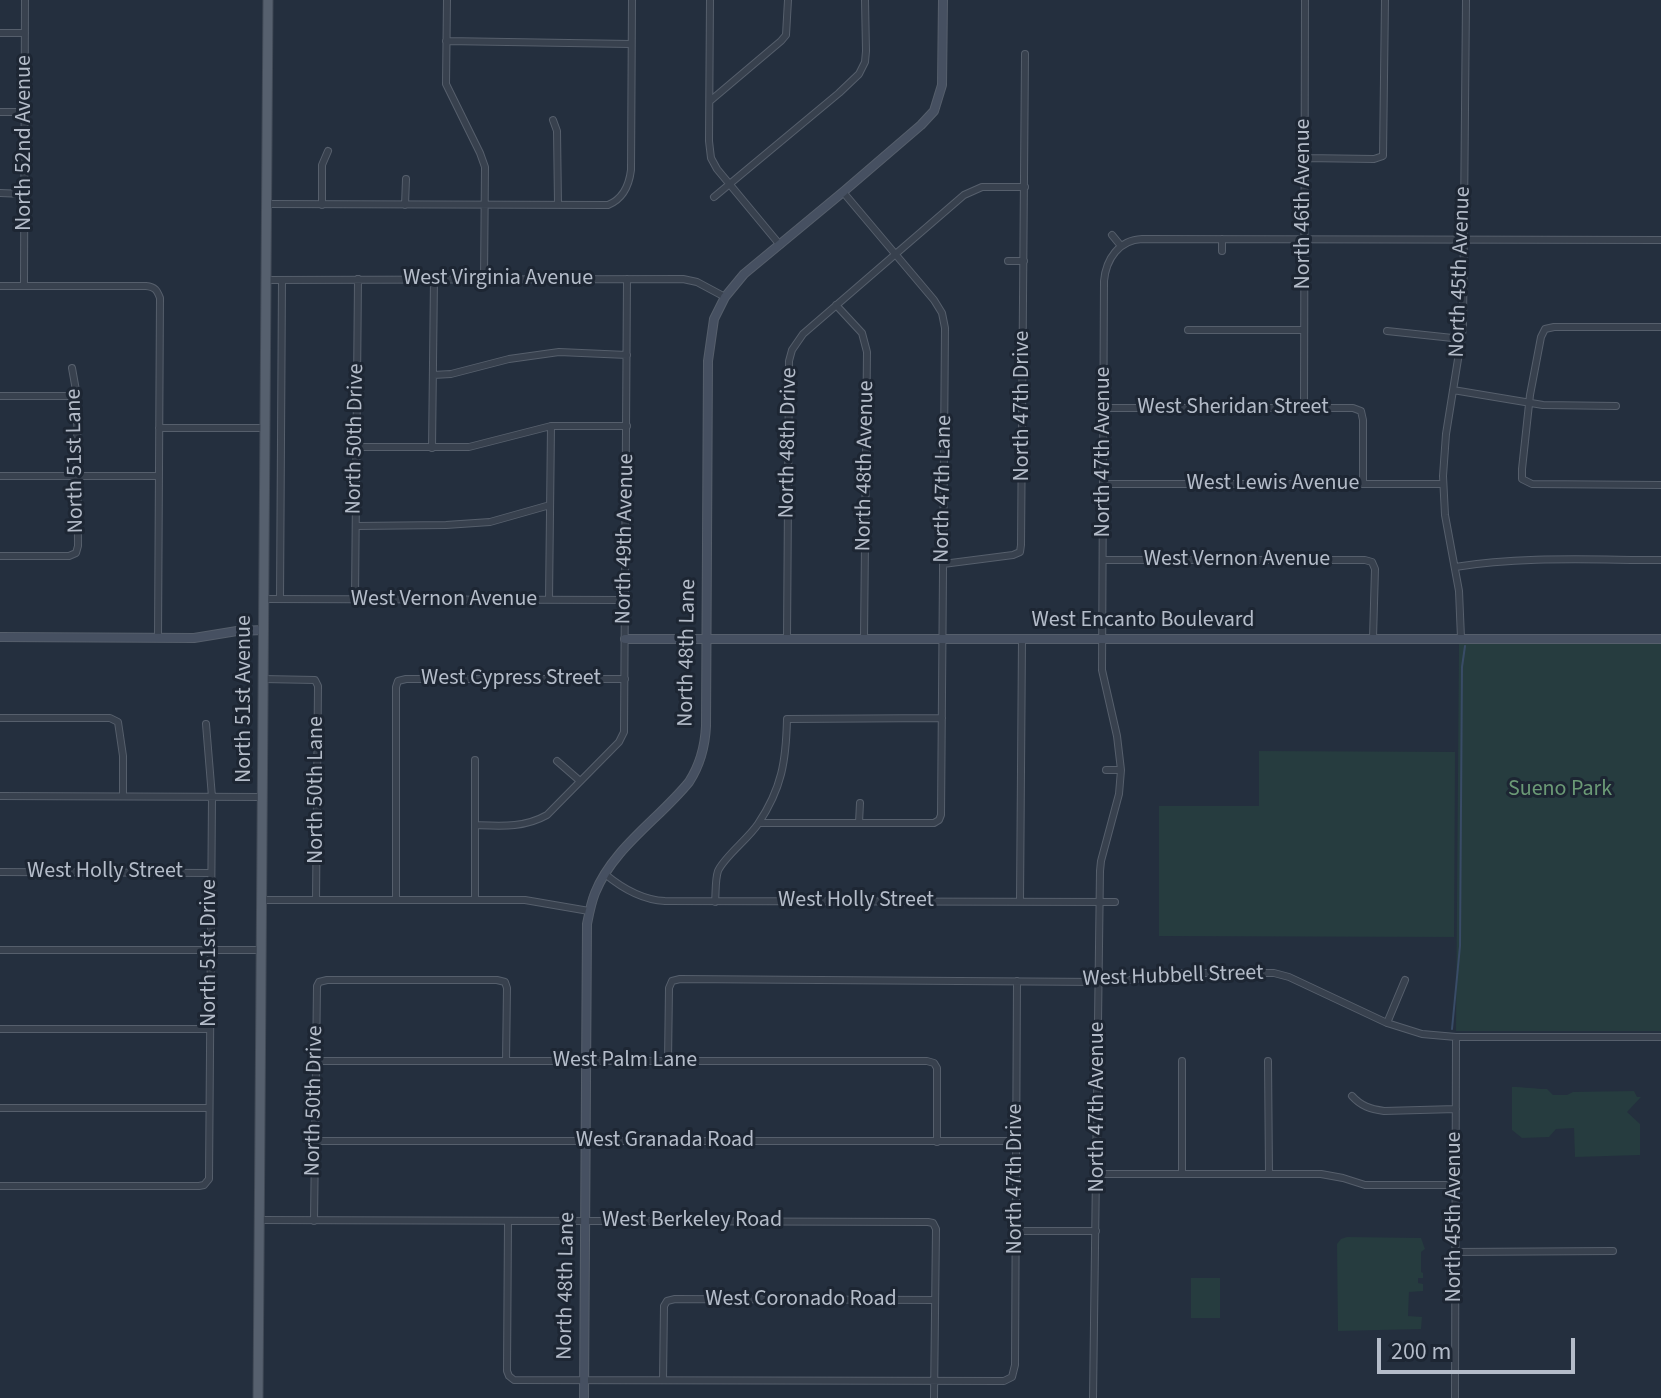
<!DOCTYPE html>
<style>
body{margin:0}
#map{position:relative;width:1661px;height:1398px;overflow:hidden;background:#242f3e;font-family:"Source Sans 3",sans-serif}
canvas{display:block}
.scale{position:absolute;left:1377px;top:1338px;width:198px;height:36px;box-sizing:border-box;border:4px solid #b4bcc9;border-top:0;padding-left:10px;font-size:24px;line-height:28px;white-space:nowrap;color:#b4bcc9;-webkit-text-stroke:6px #1d2633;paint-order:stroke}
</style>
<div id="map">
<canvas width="1661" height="1398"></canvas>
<div class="scale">200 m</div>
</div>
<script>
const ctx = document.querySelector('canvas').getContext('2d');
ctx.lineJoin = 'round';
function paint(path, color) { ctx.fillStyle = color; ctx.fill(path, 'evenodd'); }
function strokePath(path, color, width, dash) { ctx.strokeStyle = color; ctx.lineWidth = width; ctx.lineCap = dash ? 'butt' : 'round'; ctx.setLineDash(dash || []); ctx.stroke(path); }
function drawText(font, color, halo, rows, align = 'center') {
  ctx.font = font + ' "Source Sans 3",sans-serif'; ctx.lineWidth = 6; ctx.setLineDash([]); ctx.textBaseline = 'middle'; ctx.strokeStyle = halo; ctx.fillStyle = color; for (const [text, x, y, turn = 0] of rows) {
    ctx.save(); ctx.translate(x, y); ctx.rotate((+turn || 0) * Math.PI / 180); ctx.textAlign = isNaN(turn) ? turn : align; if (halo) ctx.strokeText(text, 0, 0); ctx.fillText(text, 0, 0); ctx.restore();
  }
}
const green = new Path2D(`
 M 1459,644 L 1661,644 L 1661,1031 L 1456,1031 Z
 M 1259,751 L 1455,752 L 1454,937 L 1159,936 L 1159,806 L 1259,806 Z
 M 1512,1087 C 1525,1087 1535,1089 1547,1089 L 1553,1095 L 1567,1095 L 1573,1092 L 1634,1091 L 1637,1097 L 1641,1097 L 1627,1112 L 1640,1124 L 1640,1155 L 1575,1157 L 1574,1128 L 1556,1129 L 1549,1137 L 1522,1138 L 1512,1130 Z
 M 1347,1237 L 1421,1238 L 1425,1249 L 1421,1252 L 1421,1272 L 1423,1273 L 1423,1278 L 1418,1278 L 1418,1283 L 1423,1284 L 1423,1291 L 1409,1292 L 1408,1316 L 1422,1317 L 1421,1329 L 1338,1331 L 1337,1244 L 1341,1239 Z
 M 1191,1278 L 1220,1278 L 1220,1318 L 1191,1318 Z`);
const stream = new Path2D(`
 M 1452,1029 L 1460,946 L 1462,667 L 1465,646`);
const street = new Path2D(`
 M 447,0 L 446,84 L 480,153 L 485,167 L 484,279
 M 710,0 L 709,141 L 711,158 L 717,169 L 780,245
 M 0,33 L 25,33
 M 446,41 L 630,44
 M 710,101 L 781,41 L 786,35 L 788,0
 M 0,112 L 25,112
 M 553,120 L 557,131 L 558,204
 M 1304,158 L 1374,159 L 1383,156 L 1385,0
 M 0,193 L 24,194
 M 714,197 L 839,93 L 859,74 L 865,62 L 866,51 L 865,0
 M 267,204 L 608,205 C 623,199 629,186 631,170 L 632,0
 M 322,205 L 322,165 L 328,151
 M 405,205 L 406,179
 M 1112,235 L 1121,246
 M 1222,239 L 1222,251
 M 1008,261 L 1024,261
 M 266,280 L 683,279 L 697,282 L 725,297
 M 0,286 L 146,286 C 155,287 157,290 160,298 L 158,638
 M 24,286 L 25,0
 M 836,305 L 862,333 L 867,352 L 864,638
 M 1661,327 L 1554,327 L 1545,329 L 1541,337 L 1530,395 L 1522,469 L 1522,479 L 1532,484 L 1661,485
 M 1188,330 L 1303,330
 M 1387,331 L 1462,339
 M 433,375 L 451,374 L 509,359 L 559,352 L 627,355
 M 1453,390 L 1543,405 L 1616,406
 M 0,396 L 77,396
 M 1104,408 L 1353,408 L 1361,411 L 1363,420 L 1363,484
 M 1304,408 L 1305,0
 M 159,428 L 265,428
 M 356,447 L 469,447 L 551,426 L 627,426
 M 432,448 L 434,279
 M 0,476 L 158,476
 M 1103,484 L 1443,484
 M 356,526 L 446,525 L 490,522 L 550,505
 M 0,556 L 69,556 L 76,553 L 78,546 L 77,396 L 72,368
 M 1103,560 L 1365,560 L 1372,562 L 1375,569 L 1373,638
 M 943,564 L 1013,555 L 1020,552 L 1021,545 L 1025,54
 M 1455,567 C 1524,556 1592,560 1661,560
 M 263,599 L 625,600
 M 280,599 L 282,280
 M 355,599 L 358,279
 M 549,600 L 551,426
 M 1461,638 L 1459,591 L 1445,515 L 1443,476 L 1446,434 L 1463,328 L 1466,0
 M 787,639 L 789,361 L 792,350 L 803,334 L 964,195 L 982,187 L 1025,187
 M 263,679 L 315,680 L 318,686 L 316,900
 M 0,718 L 110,718 L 118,722 L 123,756 L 123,796
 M 557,761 L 580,781
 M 1106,770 L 1121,770
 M 0,796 L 263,797
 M 760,823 L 934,823 L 939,820 L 941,815 L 945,328 L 942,313 L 934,300 L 843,192
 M 859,823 L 860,803
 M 475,825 C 501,826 524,828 547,815 L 619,742 L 624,732 L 627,279
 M 0,872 L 210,873
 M 605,874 C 623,889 642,900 665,901 L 1115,902
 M 261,900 L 525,900 L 589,911
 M 396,900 L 396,687 L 398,681 L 406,679 L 625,679
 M 475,900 L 475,760
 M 1020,901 L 1022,639
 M 715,902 C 716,892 715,880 718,871 C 724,857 748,839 758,824 C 782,788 786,761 787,719 L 942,718
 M 0,950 L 261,950
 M 1387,1023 L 1405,980
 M 0,1029 L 209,1029
 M 316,1061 L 927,1061 L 934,1063 L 937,1068 L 937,1142
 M 668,1061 L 669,988 L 672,981 L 680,979 L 1099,982 L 1130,980 L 1169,973 L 1274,973 L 1289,977 L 1387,1023 L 1422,1034 L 1456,1037 L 1661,1037
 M 1268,1061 L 1269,1174
 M 1352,1096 C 1361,1106 1370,1109 1384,1111 L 1456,1109
 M 0,1108 L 209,1108
 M 315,1141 L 1016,1141
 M 1098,1174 L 1321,1174 L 1343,1178 L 1365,1185 L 1456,1185
 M 1182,1174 L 1182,1061
 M 0,1186 L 199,1186 L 204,1185 L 209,1179 L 212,797 L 206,724
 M 259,1220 L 928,1222 L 933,1223 L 936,1229 L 934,1398
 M 314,1221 L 317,986 L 319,982 L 327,980 L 497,980 L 505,982 L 507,988 L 506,1061
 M 508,1221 L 507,1371 L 509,1376 L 514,1380 L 1004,1381 L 1012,1377 L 1015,1365 L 1017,981
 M 1015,1231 L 1096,1231
 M 1455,1252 L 1613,1251
 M 663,1380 L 664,1306 L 667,1301 L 675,1299 L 935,1300
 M 1093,1398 L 1100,871 L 1101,861 L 1119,794 L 1121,770 L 1117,736 L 1102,670 L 1104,281 C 1106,259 1119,240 1142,239 L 1661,240
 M 1455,1398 L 1456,1037`);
const secondary = new Path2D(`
 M 0,637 L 194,638 L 237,631 L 264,630
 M 625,639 L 1661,639
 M 584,1398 L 587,924 C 589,914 591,903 595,893 C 613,848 659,819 689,782 C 700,765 705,747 706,726 L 708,361 L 714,319 L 725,297 L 744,274 L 843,192 L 921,125 L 934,111 L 942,85 L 943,0`);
const primary = new Path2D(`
 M 258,1398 L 268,0`);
const streetNames = [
 ["North 52nd Avenue",25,143,-90],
 ["North 46th Avenue",1304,204,-90],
 ["North 45th Avenue",1461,272,-88],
 ["West Virginia Avenue",498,279],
 ["North 47th Drive",1023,406,-90],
 ["West Sheridan Street",1233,408],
 ["North 50th Drive",356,439,-89],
 ["North 48th Drive",789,443,-89],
 ["North 47th Avenue",1104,452,-90],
 ["North 51st Lane",76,461,-91],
 ["North 48th Avenue",866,466,-89],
 ["West Lewis Avenue",1273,484],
 ["North 47th Lane",944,489,-89],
 ["North 49th Avenue",626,539,-89],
 ["West Vernon Avenue",1237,560],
 ["West Vernon Avenue",444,600],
 ["West Encanto Boulevard",1143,621],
 ["North 48th Lane",688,653,-89],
 ["West Cypress Street",511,679],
 ["North 51st Avenue",245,699,-90],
 ["North 50th Lane",317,790,-90],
 ["West Holly Street",105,872],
 ["West Holly Street",856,901],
 ["North 51st Drive",210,953,-90],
 ["West Hubbell Street",1173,977,-2],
 ["West Palm Lane",625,1061],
 ["North 50th Drive",315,1101,-89],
 ["North 47th Avenue",1098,1107,-90],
 ["West Granada Road",665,1141],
 ["North 47th Drive",1016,1179,-90],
 ["North 45th Avenue",1455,1217,-90],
 ["West Berkeley Road",692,1221],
 ["North 48th Lane",567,1286,-89],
 ["West Coronado Road",801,1300]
];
const parkNames = [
 ["Sueno Park",1560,790]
];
paint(green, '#263c3f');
strokePath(stream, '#394c67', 2);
strokePath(street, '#565f6c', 8);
strokePath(secondary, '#565f6c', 10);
strokePath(primary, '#414a57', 11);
strokePath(street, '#38414e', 6);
strokePath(secondary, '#465061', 8);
strokePath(primary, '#56606e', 9);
drawText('22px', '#b4bcc9', '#1d2633', streetNames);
drawText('22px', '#6b9a76', '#1d2633', parkNames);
</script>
